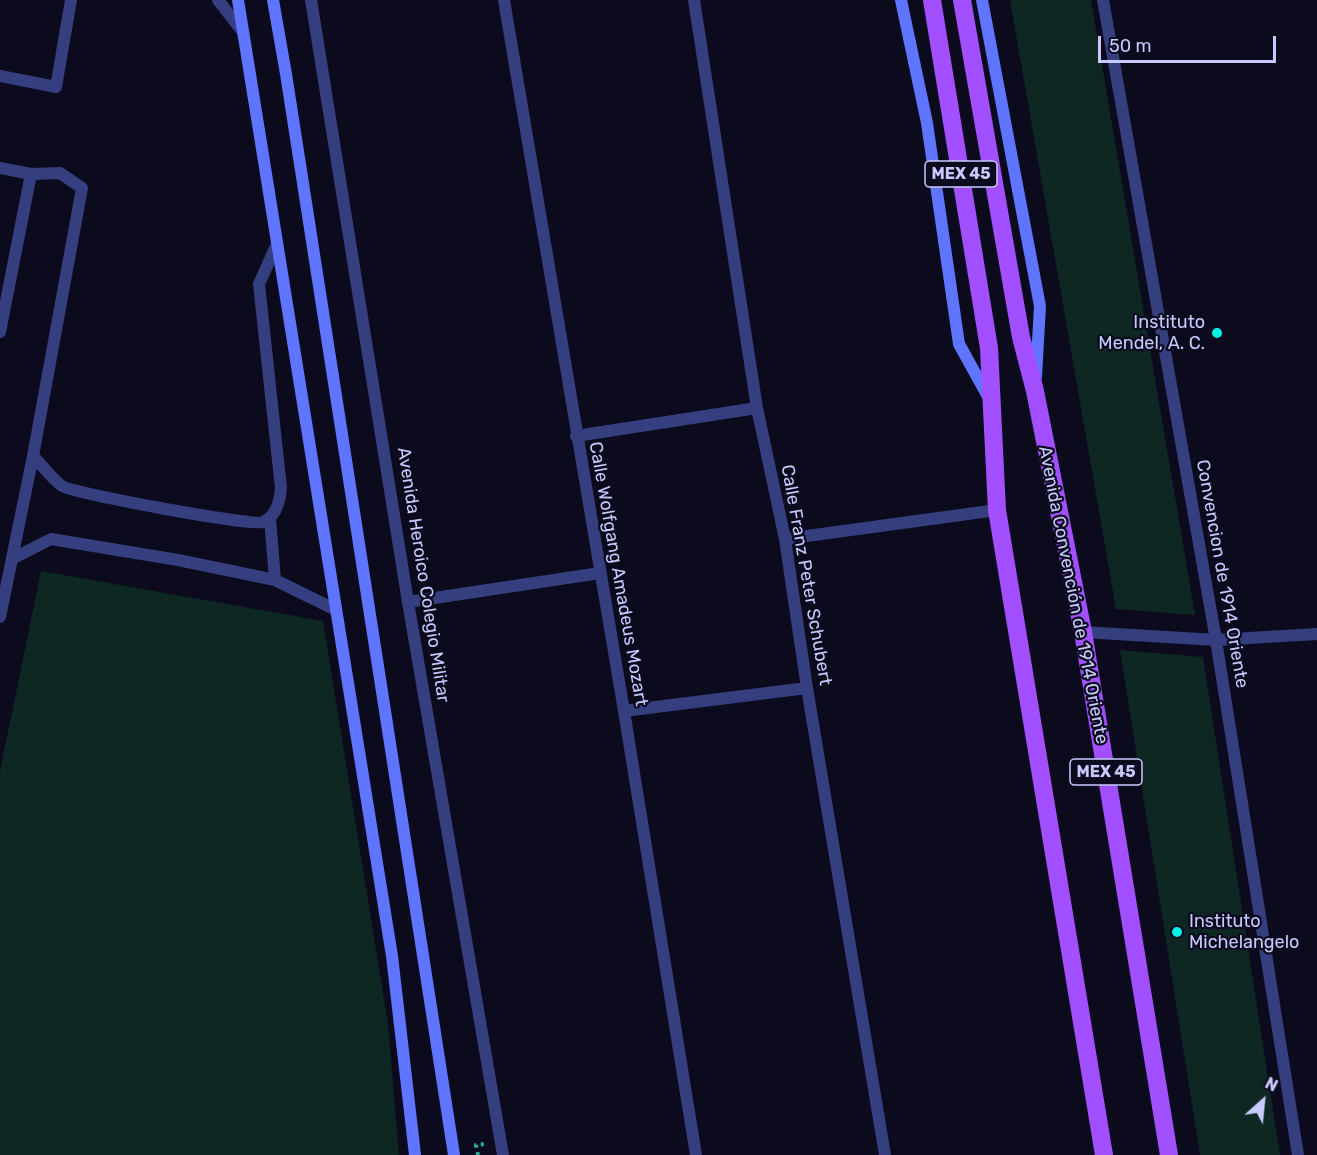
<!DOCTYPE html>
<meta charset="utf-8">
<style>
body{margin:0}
#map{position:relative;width:1317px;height:1155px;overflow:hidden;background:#0b0b1d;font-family:Rubik,sans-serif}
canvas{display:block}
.north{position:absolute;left:1233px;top:1071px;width:60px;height:60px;-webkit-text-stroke:4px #0b0b1d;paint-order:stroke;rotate:27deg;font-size:16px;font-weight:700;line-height:24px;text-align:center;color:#c8caff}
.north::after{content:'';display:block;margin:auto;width:21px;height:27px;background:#c8caff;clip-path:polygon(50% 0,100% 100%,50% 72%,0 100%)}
.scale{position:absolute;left:1098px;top:36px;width:178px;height:27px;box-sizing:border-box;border:3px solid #c8caff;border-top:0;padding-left:8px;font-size:18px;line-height:21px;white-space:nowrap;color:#c8caff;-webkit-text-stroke:4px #0b0b1d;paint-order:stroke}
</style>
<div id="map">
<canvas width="1317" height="1155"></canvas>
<div class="north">N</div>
<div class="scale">50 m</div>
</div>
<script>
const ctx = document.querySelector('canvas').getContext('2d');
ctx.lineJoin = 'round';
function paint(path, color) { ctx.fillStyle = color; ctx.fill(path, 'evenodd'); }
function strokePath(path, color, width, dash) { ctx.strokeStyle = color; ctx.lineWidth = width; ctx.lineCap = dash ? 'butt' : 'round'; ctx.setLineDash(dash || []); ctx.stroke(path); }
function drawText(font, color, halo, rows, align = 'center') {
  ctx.font = font + ' Rubik,sans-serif'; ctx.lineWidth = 4.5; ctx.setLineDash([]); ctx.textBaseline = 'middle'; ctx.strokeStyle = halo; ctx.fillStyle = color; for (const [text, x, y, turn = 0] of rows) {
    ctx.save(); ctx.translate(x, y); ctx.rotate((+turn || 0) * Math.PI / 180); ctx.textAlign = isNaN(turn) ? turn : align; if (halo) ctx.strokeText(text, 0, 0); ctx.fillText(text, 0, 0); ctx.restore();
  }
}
const green = new Path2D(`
 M 1010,0 L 1091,0 L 1195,615 L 1116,609 Z
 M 41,571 L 323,621 L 388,1024 L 399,1155 L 0,1155 L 0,771 Z
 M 1120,650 L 1203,657 L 1280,1155 L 1200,1155 Z`);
const path = new Path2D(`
 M 478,1155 L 476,1145 L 484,1144`);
const lane = new Path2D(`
 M 218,0 L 243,32
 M 0,76 L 56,87 L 71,0
 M 0,168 L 31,174 L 60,173 L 82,188 L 33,456 L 0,617
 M 0,332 L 31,174
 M 33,456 C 42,465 51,478 62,486 C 72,493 254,527 263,522 C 277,516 280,501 281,488 L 259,284 L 277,244
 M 270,518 L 275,580
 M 12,559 L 51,539 L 178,560 L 275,580 L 336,610`);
const street = new Path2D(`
 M 311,0 L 408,602 L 503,1155
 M 504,0 L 624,711 L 696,1155
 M 694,0 L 757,408 L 785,539 L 807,688 L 885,1155
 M 1103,0 L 1216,640 L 1298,1155
 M 576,436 L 757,408
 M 785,539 L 997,510
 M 408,602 L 600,573
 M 1083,632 L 1216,640 L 1317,634
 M 624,711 L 807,688`);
const secondary = new Path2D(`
 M 238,0 L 392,956 L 415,1155
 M 273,0 L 286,74 L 454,1155
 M 901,0 L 927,123 L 959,344 L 990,400
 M 982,0 L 1040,306 L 1036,377`);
const primary = new Path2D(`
 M 932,0 L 989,348 L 997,510 L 1104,1155
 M 962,0 L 1021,337 L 1035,391 L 1083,632 L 1169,1155`);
const markers = [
 [1217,333,6,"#00f3e5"],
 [1177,932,6,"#00f3e5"]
];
const shields = [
 [961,174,72],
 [1106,772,72]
];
const shieldNames = [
 ["MEX 45",961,174],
 ["MEX 45",1106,772]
];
const poiNames = [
 ["Instituto",1205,323],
 ["Mendel, A. C.",1205,344],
 ["Instituto",1189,922,"left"],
 ["Michelangelo",1189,943,"left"]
];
const streetNames = [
 ["Calle Wolfgang Amadeus Mozart",618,574,80],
 ["Convencion de 1914 Oriente",1222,574,80],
 ["Avenida Heroico Colegio Militar",423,575,81],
 ["Calle Franz Peter Schubert",806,575,80],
 ["Avenida Convención de 1914 Oriente",1073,595,79]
];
paint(green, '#0e2723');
strokePath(path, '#2ab193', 4, [3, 4.5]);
strokePath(lane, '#353e7e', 12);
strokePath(street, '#353e7e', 12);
strokePath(secondary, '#5f74ff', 12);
strokePath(primary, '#a24fff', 18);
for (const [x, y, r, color] of markers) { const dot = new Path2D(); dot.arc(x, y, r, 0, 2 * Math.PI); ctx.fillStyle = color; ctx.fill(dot); strokePath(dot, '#0b0b1d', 2); }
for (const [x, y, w] of shields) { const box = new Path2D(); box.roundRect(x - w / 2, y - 13, w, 26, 4.5); ctx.fillStyle = '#0b0b1d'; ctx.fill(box); strokePath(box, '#c8caff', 1.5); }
drawText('bold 16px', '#c8caff', null, shieldNames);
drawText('18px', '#c8caff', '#0b0b1d', poiNames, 'right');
drawText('18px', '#c8caff', '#0b0b1d', streetNames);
</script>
